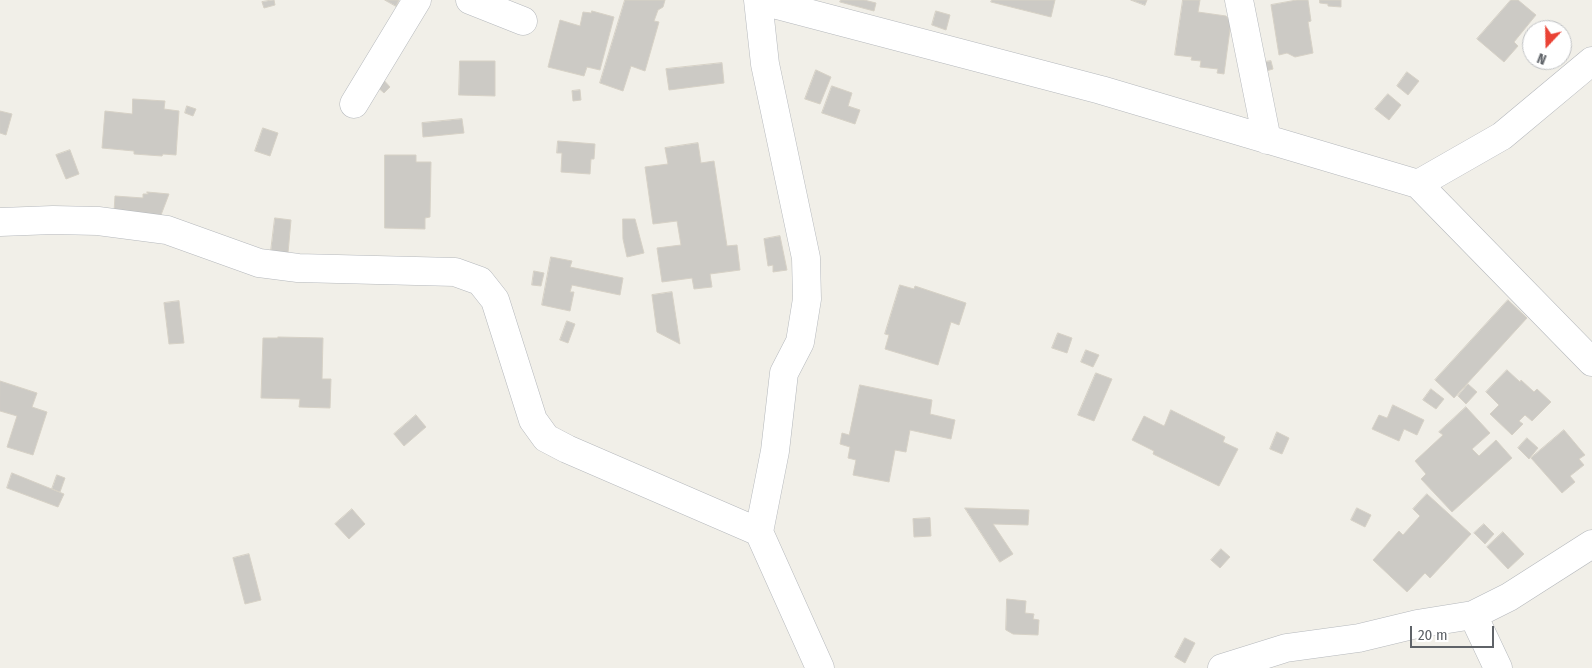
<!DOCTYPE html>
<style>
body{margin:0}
#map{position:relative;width:1592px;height:668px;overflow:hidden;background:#f1efe8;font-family:"Fira Sans Condensed",sans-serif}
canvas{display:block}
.north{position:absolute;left:1522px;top:20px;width:50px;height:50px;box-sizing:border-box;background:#fff;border:1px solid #bfc1c3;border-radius:50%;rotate:201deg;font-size:14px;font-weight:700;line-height:20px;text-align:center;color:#5f6368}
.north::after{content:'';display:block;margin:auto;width:18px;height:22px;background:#ea4335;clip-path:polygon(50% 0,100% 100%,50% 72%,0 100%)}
.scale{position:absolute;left:1410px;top:626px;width:84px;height:22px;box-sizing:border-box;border:2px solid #5f6368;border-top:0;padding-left:6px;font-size:15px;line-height:18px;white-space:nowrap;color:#5f6368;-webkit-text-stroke:4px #fff;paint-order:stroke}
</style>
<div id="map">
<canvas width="1592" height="668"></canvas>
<div class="north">N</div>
<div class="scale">20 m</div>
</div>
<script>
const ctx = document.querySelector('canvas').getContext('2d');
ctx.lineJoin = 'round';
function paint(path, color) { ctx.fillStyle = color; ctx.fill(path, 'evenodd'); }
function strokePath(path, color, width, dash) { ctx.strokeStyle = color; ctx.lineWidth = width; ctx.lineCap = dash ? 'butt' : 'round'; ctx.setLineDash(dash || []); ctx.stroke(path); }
const building = new Path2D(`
 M 274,0 L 275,5 L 264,8 L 262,2 Z
 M 385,0 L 399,0 L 396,6 Z
 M 625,0 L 665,0 L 663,7 L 658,10 L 654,21 L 659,22 L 645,71 L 631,66 L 623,91 L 600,83 Z
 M 841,0 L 864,0 L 876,3 L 874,11 L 840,2 Z
 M 992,0 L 1055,0 L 1051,17 L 991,2 Z
 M 1131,0 L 1147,0 L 1145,5 Z
 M 1183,0 L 1200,0 L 1198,12 L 1226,16 L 1231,22 L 1224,74 L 1217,73 L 1218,69 L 1200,67 L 1201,61 L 1191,60 L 1192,57 L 1175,55 Z
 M 1297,0 L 1308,0 L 1311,21 L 1308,22 L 1313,53 L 1295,57 L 1287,53 L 1279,55 L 1271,5 Z
 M 1320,0 L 1341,0 L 1341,7 L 1328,6 L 1328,4 L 1320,3 Z
 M 1511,0 L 1518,0 L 1536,15 L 1514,42 L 1518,46 L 1504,62 L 1477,39 Z
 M 592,11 L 614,17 L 600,70 L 587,67 L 584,76 L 548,67 L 560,20 L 580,26 L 583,12 L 591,13 Z
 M 936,11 L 950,15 L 946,30 L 932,25 Z
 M 460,61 L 495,61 L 495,96 L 459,95 Z
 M 1271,61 L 1273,69 L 1266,71 L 1264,62 Z
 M 722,63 L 724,83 L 669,90 L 666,69 Z
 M 816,70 L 831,77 L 820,104 L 805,99 Z
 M 1407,72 L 1419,81 L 1408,95 L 1397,86 Z
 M 381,77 L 390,87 L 384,93 L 374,84 Z
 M 832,86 L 852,93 L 848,106 L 860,110 L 855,124 L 822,113 Z
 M 580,90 L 581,100 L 573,101 L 572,91 Z
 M 1388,94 L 1401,105 L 1389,120 L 1375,109 Z
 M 133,99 L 165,101 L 164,109 L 179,111 L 176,155 L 163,154 L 162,156 L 134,154 L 134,151 L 102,148 L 105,111 L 132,114 Z
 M 187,106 L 196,109 L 193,116 L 185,113 Z
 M 0,111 L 12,114 L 6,135 L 0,133 Z
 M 462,119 L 464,133 L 423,137 L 422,123 Z
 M 263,128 L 278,133 L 270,156 L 255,151 Z
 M 558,141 L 595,144 L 594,159 L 591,159 L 590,174 L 561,172 L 562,153 L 557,153 Z
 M 698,143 L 701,163 L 714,161 L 727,246 L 737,245 L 740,270 L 710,274 L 712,287 L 694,289 L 692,278 L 662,282 L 657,248 L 681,245 L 677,221 L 653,224 L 645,167 L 668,164 L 665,148 Z
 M 70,150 L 79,174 L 66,179 L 56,155 Z
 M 385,155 L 416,155 L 416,162 L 431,162 L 430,217 L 425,218 L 425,229 L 385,228 Z
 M 147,192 L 169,194 L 161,215 L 114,212 L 115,196 L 143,198 L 143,194 L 148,194 Z
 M 275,218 L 291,220 L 288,253 L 271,251 Z
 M 623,219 L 635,219 L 644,253 L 627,257 L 623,239 Z
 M 780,236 L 787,270 L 773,272 L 773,265 L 768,266 L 764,239 Z
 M 551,257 L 572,261 L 570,267 L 623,278 L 620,295 L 572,285 L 570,292 L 574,292 L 570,311 L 542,305 Z
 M 534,271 L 544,273 L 541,286 L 532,285 Z
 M 900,285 L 914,289 L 915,286 L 966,303 L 959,325 L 951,322 L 938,365 L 885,349 L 889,335 L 885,334 Z
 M 672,292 L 680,344 L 657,332 L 652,295 Z
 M 1508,300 L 1527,318 L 1454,398 L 1435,380 Z
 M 179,301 L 184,343 L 169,344 L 164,303 Z
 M 567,321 L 575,324 L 568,343 L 560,340 Z
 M 1058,333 L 1072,338 L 1067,353 L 1052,348 Z
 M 278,337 L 323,338 L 322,379 L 331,379 L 330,408 L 299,407 L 300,399 L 261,398 L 263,338 L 278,338 Z
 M 1086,350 L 1099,355 L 1093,367 L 1081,362 Z
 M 1507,370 L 1520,382 L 1521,380 L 1534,392 L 1537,389 L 1551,402 L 1532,421 L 1525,415 L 1519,421 L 1523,424 L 1512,435 L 1490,414 L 1499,405 L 1486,392 Z
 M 1096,373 L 1112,379 L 1094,421 L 1078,415 Z
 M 0,381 L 37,393 L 32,407 L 47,412 L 33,455 L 7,447 L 17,416 L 0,411 Z
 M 1468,384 L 1477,392 L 1466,404 L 1458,396 Z
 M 860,385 L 932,400 L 930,414 L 955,420 L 951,439 L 910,430 L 906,452 L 895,450 L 889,482 L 853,475 L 856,460 L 848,458 L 850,447 L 840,444 L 842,433 L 849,435 Z
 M 1431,389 L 1444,399 L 1436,409 L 1423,400 Z
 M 1393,405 L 1424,420 L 1417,435 L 1404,429 L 1399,441 L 1372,429 L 1379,415 L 1387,418 Z
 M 1466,407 L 1490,433 L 1472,449 L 1479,456 L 1496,440 L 1512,458 L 1452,512 L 1421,479 L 1426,474 L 1415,461 L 1443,435 L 1439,432 Z
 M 1171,410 L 1225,437 L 1223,442 L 1238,449 L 1219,486 L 1153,454 L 1154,451 L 1132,440 L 1144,416 L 1164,426 Z
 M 416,415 L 426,427 L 404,446 L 394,434 Z
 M 1564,430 L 1585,455 L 1579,459 L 1584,465 L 1570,476 L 1575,482 L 1562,493 L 1531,458 Z
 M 1277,432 L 1289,438 L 1282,454 L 1270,449 Z
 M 1527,438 L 1538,448 L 1529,459 L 1518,448 Z
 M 12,473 L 64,494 L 58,507 L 7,488 Z
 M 57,475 L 65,478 L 60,492 L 52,489 Z
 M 1427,494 L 1471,534 L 1430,578 L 1425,573 L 1407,592 L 1373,560 L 1399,531 L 1403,535 L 1420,516 L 1413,509 Z
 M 965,508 L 1029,510 L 1028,525 L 993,524 L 1013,554 L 1000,562 Z
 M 1357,508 L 1371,515 L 1365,527 L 1351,520 Z
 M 352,509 L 365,524 L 349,539 L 335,524 Z
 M 930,518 L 931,536 L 914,537 L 913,519 Z
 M 1484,524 L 1494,534 L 1485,544 L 1474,533 Z
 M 1503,532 L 1524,554 L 1508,569 L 1487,547 Z
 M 1221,549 L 1230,557 L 1220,568 L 1211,560 Z
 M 249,554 L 261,600 L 245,604 L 233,558 Z
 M 1007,599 L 1026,601 L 1025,613 L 1034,614 L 1033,619 L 1039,620 L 1038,635 L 1013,634 L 1006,630 Z
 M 1185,638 L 1195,643 L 1185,663 L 1175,657 Z`);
const minor = new Path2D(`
 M 470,0 L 523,21
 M 758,0 L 1101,90 L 1418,184 L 1592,362
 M 758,0 L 765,64 L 806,258 L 807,299 L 800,342 L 784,373 L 775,451 L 759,532 L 820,668
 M 1239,0 L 1267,140
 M 354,104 L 417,0
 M 1418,184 L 1502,136 L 1592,61
 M 0,222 L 53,220 L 98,221 L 167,230 L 259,263 L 298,268 L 455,272 L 480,281 L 495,300 L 533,420 L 546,438 L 567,449 L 759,532
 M 1473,615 L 1498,668
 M 1222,668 L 1286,648 L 1359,638 L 1417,624 L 1473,615 L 1509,597 L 1592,544`);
paint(building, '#cccac5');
strokePath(building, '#d6d1c6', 1);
strokePath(minor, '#b5b8bc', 29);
strokePath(minor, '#fff', 28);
</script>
